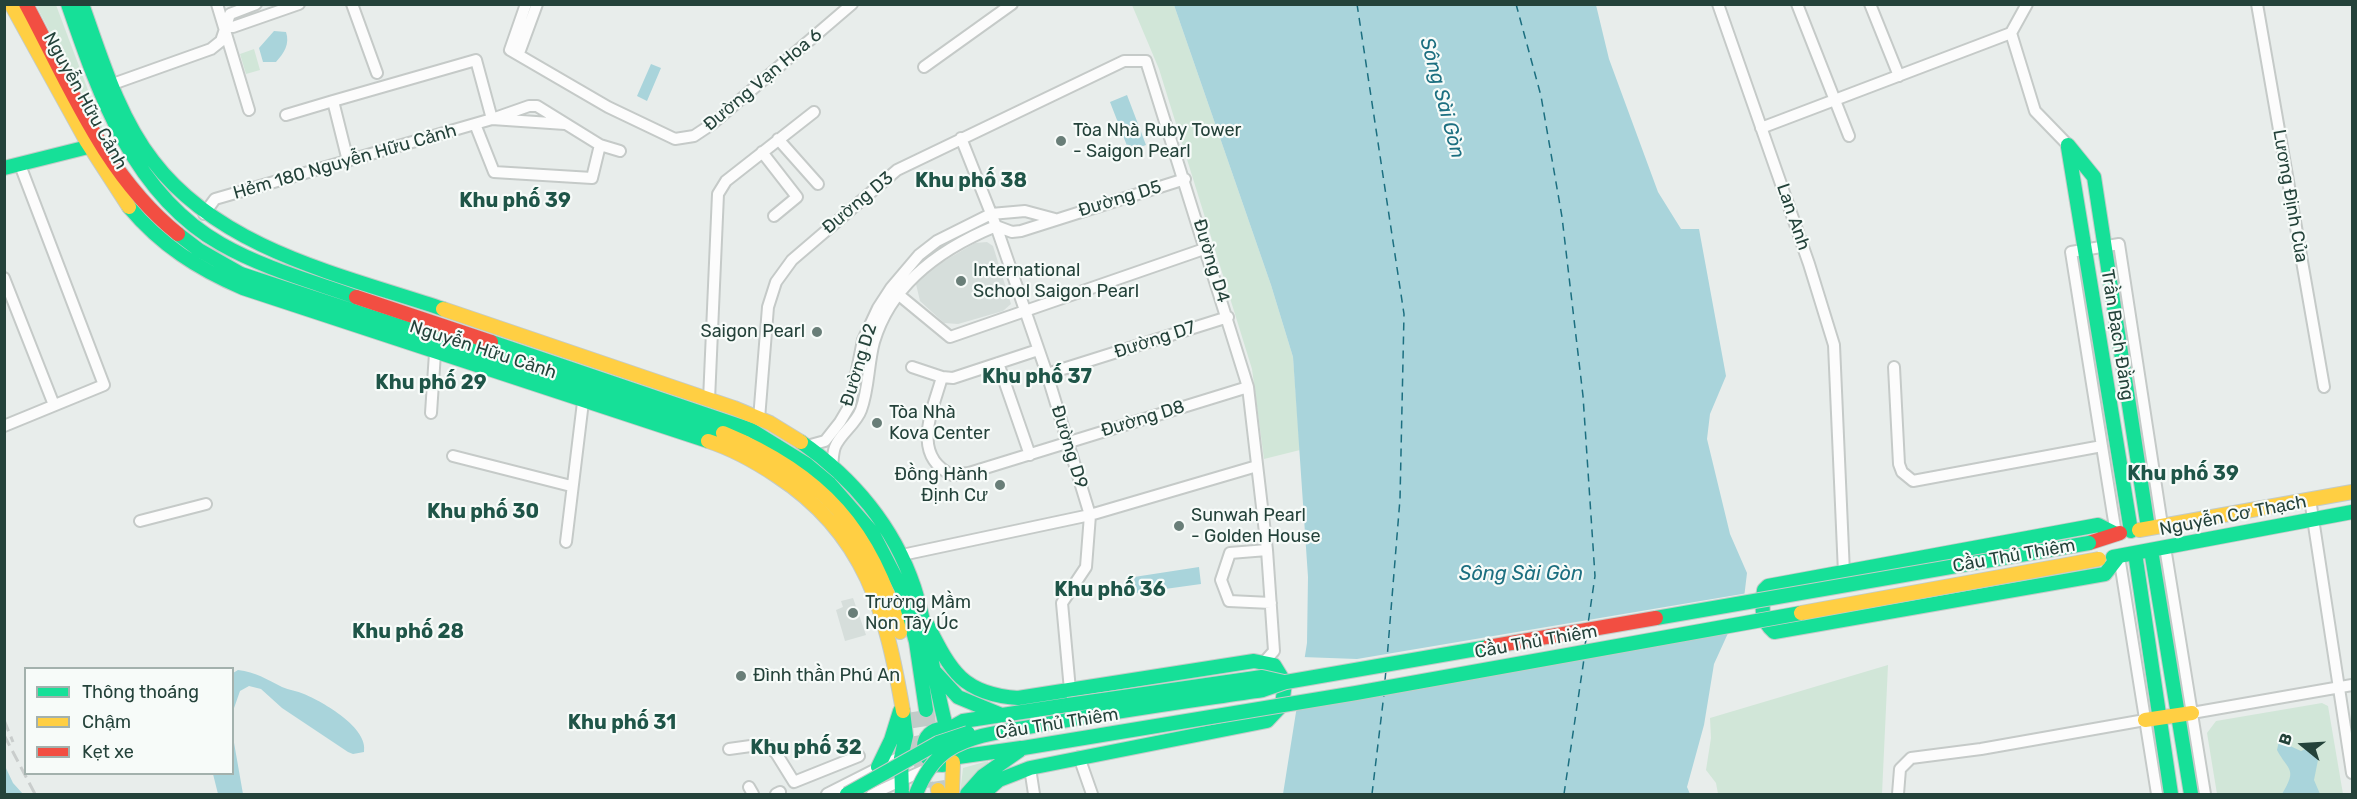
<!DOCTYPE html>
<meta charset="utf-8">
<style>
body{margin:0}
#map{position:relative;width:2357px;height:799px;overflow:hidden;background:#e8edeb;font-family:Rubik,sans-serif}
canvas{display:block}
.frame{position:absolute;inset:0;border:6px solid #24423a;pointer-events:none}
.legend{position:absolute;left:24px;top:667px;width:210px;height:108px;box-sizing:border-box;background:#f7fbf9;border:2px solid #a3b1ad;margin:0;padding:8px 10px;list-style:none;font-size:18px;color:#24423a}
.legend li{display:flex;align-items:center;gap:12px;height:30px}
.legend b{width:30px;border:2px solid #a3b1ad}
.north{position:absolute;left:2273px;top:715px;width:60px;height:60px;-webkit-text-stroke:4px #f7fbf9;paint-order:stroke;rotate:288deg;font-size:16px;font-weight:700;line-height:24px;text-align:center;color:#24423a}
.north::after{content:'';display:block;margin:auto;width:21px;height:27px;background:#24423a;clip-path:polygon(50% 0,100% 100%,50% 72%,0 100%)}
</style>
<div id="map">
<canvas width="2357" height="799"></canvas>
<div class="frame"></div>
<ul class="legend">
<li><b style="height:8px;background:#16e098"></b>Thông thoáng</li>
<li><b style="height:8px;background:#ffcf43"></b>Chậm</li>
<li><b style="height:8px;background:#f24e42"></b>Kẹt xe</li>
</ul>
<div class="north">B</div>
</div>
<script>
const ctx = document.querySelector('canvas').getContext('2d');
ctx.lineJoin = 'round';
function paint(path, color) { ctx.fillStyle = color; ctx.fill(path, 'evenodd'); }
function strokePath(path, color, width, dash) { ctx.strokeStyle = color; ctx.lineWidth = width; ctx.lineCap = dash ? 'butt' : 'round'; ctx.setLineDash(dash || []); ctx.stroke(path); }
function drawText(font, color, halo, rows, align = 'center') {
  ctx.font = font + ' Rubik,sans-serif'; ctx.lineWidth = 4.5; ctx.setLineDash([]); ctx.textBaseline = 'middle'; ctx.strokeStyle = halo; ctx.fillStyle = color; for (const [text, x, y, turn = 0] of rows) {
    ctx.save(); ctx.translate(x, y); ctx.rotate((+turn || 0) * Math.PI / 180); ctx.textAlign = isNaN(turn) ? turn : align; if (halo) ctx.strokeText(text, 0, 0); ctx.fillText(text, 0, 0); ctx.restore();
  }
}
const built = new Path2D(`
 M 987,242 L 993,246 L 1011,304 L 1003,311 L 958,324 L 944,323 L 920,301 L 916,284 L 932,268 L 975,243 Z
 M 853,598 L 866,635 L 845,641 L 836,610 L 843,607 L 841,601 Z`);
const green = new Path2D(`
 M 36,5 L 56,5 L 106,138 Z
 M 1132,5 L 1174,5 L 1271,285 L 1293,357 L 1300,450 L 1264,459 L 1252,369 L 1159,69 Z
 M 254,49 L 260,70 L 246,74 L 240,54 Z
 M 1888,665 L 1882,794 L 1718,794 L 1716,783 L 1706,770 L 1711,738 L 1710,718 Z
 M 2322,703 L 2328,706 L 2343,794 L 2217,794 L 2207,733 L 2216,721 Z
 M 988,761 L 988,763 L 973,776 L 960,794 L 963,768 Z`);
const water = new Path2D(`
 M 1174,5 L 1596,5 L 1609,59 L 1658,192 L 1681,229 L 1699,229 L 1726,376 L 1710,414 L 1707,439 L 1730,534 L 1747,573 L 1744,598 L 1714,664 L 1704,725 L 1687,787 L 1690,794 L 1283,794 L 1307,643 L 1308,577 L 1293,357 L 1271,285 Z
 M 274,31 L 286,32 C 290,44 284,53 276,62 L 263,62 L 259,48 Z
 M 651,64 L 661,68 L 647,101 L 637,96 Z
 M 1127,95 L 1146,145 L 1129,151 L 1110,102 Z
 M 1199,567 L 1201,584 L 1136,593 L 1134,577 Z
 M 238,670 C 256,672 266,679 282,687 C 289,690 297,691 304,694 C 323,702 369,728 364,752 L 353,754 L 348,752 L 282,708 L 261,689 L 249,686 L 240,691 L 233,711 L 233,673 Z
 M 233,737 L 243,794 L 218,794 L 213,774 L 232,774 Z
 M 2279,741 L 2301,751 L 2308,748 L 2315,751 L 2318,760 L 2314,780 L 2320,794 L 2282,794 C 2298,768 2288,771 2277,750 Z
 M 4,764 L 13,783 L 23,794 L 5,794 Z`);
const pier = new Path2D(`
 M 1748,593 L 1732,631 L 1295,707 L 1302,657 L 1357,659 Z`);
const ferry = new Path2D(`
 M 1357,4 L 1404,314 L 1400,499 L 1387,659
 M 1516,4 L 1541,96 L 1562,217 L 1583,396 L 1595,576 L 1588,624
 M 1585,645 L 1587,635
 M 1385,680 L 1386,670
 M 1372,794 L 1384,694
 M 1564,794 L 1584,659`);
const primaryTunnel = new Path2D(`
 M 926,710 L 938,790
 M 913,712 L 926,788`);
const street = new Path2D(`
 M 217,4 L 249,110
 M 352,4 L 377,73
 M 526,4 L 510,50 L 608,107 L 675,139 L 694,136 L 712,124 L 852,4
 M 1718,4 L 1809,264 L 1834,345 L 1844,573
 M 1797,4 L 1849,136
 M 1870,4 L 1899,76
 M 2257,4 L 2324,387
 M 224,26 L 233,27 L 299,4
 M 2011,33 L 2035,111 L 2068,145
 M 519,53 L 537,4
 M 924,67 L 1012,4
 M 110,85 L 211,49 L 221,41 L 230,14 L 256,4
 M 286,115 L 333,101
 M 475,124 L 494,172 L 592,178 L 600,145
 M 1761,128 L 2011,33 L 2027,4
 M 961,138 L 996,226 L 1047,374 L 1090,515 L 1086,567 L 1062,603 L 1070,690
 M 778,139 L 818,184
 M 762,152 L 797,197 L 774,216
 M 348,161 L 333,101 L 476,60 L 492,119 L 565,124
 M 204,214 L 215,199 L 492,119 L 529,106 L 537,106 L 600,145 L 620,151
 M 4,278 L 54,405
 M 893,290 L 950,337 L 1207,248
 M 998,363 L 1030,455
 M 912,367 L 942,377 L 953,378 L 1038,350
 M 1894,367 L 1899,464 L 1902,472 L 1913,481 L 2102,446
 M 1047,374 L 1228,317
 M 942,377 C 933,410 910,455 952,475 L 969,473 L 1248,387
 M 709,400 L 718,194 L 726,181 L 814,112
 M 431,413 L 435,353
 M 759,419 L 768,307 L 776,282 L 792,260 L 897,170 L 1124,61 L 1146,61 L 1248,387 L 1267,550 L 1274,651 L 1265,661
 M 4,426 L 104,385 L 20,165
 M 807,446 L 825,441 L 840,422 L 850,405 L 863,340 L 878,308 L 891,288 L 919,255 L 937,241 L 991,214 L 1025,211 L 1055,219
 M 453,456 L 571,486
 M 832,465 C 833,459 833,452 835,447 C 840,434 856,424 861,410 C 869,389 868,364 874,342 C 891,284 942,248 996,226 L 1012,232 L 1021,231 L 1185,179
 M 2310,499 L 2352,773
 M 140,521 L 206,504
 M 2116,534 L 2071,252 L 2119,244 L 2162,525
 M 566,542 L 583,402
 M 2165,547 L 2205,794
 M 1267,550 L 1230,553 L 1221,580 L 1229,601 L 1271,603
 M 902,555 L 1090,515 L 1257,466
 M 2119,556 L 2157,794
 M 2192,713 L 2352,685
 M 729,749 L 765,744 L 776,753 L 794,782 L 859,756
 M 1079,757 L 1092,794
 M 1030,768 L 1034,794
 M 749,787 L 753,794
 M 776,794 L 780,792
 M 827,794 L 904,755
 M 872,794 L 929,768
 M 1898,794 L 1900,769 L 1911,758 L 1981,749 L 2145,720`);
const fast = new Path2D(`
 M 68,4 C 99,94 133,194 221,244 C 263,268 311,281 356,297
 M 82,4 C 101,57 118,116 153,161 C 221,250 342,275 443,309
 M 2068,145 L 2094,177 L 2148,528
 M 2068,147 L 2131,531
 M 4,168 L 88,147
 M 129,207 C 161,245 198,269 243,288 L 708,441
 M 178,234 L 199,250 L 241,274 L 723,433
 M 491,342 L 751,430 L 806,464 L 830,484 L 872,532 L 901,588 L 916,642 L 926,710
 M 801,442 C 853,478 894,527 914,587 C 929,634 934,683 947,730
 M 2116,534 L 2098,525 L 1768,586 L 1764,590 C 1762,607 1760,620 1774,632 L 2105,574 L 2119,556
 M 2151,550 L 2191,794
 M 2135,553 L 2171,794
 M 2113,557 L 2352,512
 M 927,624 C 951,671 962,694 1018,698 L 1254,661 L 1274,665 L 1285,683 L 1282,705 L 1267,721 L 1030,768 L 999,780 L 983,794
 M 935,672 L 958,697 L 999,714
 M924 747a18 18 0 1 1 36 0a18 18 0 1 1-36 0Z
 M 947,730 L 963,721 L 1068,705
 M 958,757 L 1021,748
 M 878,767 L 891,740 L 900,711
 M 902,794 L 901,758 L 906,736 L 903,711
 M 967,794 L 983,776 L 1023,748`);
const slow = new Path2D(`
 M 11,4 L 87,142 L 129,207
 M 443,309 L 734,408 L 770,423 L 801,442
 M 723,433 C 822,474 872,530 900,632
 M 708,441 C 733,449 756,462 777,476 C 866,534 886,613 903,711
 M 2139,530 L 2352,492
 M 2145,720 L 2192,713
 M 938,790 L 939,794
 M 952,794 L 953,762`);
const jam = new Path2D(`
 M 26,4 C 69,84 105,176 178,234
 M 356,297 L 491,342
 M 2089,543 L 2120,533`);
const rail = new Path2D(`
 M 4,720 L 13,742
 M 4,735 L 35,794`);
const fastBridge = new Path2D(`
 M 1656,618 L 2089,543
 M 1068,705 L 1262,677 L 1284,682
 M 1023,748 L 1356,693 L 1801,613
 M 847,794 L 938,743 L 968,733
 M 916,794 C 923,776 932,761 948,750 C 975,733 1009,731 1040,725 C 1114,711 1189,701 1263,690 L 1286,682 L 1488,647`);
const slowBridge = new Path2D(`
 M 1801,613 L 2099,559`);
const jamBridge = new Path2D(`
 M 1488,647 L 1656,618`);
const markers = [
 [1061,141,6,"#697e78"],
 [961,281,6,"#697e78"],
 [817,332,6,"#697e78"],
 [877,423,6,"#697e78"],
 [1000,485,6,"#697e78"],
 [1179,526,6,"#697e78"],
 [853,613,6,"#697e78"],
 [741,676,6,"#697e78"]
];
const streetNames = [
 ["Đường Vạn Hoa 6",763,80,-40],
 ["Nguyễn Hữu Cảnh",85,101,61],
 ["Hẻm 180 Nguyễn Hữu Cảnh",345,162,-16],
 ["Lương Định Của",2290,196,80],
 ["Đường D5",1120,199,-17],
 ["Đường D3",858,203,-40],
 ["Lan Anh",1793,217,71],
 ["Đường D4",1211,261,73],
 ["Trần Bạch Đằng",2117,335,81],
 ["Đường D7",1155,340,-18],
 ["Nguyễn Hữu Cảnh",483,350,18],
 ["Đường D2",859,365,-73],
 ["Đường D8",1143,419,-17],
 ["Đường D9",1069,447,73],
 ["Nguyễn Cơ Thạch",2233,516,-11],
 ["Cầu Thủ Thiêm",2014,556,-10],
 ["Cầu Thủ Thiêm",1536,642,-10],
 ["Cầu Thủ Thiêm",1057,724,-9]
];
const poiNames = [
 ["Tòa Nhà Ruby Tower",1073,131],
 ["- Saigon Pearl",1073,152],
 ["International",973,271],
 ["School Saigon Pearl",973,292],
 ["Saigon Pearl",805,332,"right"],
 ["Tòa Nhà",889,413],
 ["Kova Center",889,434],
 ["Đồng Hành",988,475,"right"],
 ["Định Cư",988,496,"right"],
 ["Sunwah Pearl",1191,516],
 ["- Golden House",1191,537],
 ["Trường Mầm",865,603],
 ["Non Tây Úc",865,624],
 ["Đình thần Phú An",753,676]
];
const waterNames = [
 ["Sông Sài Gòn",1442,98,75],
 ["Sông Sài Gòn",1521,574]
];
const neighbourhoodNames = [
 ["Khu phố 38",971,181],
 ["Khu phố 39",515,201],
 ["Khu phố 37",1037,377],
 ["Khu phố 29",431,383],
 ["Khu phố 39",2183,474],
 ["Khu phố 30",483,512],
 ["Khu phố 36",1110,590],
 ["Khu phố 28",408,632],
 ["Khu phố 31",622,723],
 ["Khu phố 32",806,748]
];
paint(built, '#d6dedb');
paint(green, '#d1e6d8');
paint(water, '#a9d4db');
paint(pier, '#e8edeb');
strokePath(ferry, '#1c6f80', 1.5, [8, 6]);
strokePath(primaryTunnel, '#c1cbc8', 16, [16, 8]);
strokePath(street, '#c5cac8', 14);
strokePath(fast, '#c3cbc8', 16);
strokePath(slow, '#c3cbc8', 16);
strokePath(jam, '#c3cbc8', 16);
strokePath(street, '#fcfcfc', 10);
strokePath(fast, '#16e098', 14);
strokePath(slow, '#ffcf43', 14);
strokePath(jam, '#f24e42', 14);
strokePath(rail, '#c9cdcc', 3, [12, 6]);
strokePath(fastBridge, '#c3cbc8', 16, []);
strokePath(slowBridge, '#c3cbc8', 16, []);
strokePath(jamBridge, '#c3cbc8', 16, []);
strokePath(fastBridge, '#16e098', 14);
strokePath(slowBridge, '#ffcf43', 14);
strokePath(jamBridge, '#f24e42', 14);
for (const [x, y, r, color] of markers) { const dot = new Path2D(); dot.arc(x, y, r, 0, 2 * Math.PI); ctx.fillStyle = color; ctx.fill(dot); strokePath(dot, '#f7fbf9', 2); }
drawText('18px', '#24423a', '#f7fbf9', streetNames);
drawText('18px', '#24423a', '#f7fbf9', poiNames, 'left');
drawText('italic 20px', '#1c6f80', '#f7fbf9', waterNames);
drawText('bold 20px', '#1f5548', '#f7fbf9', neighbourhoodNames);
</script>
